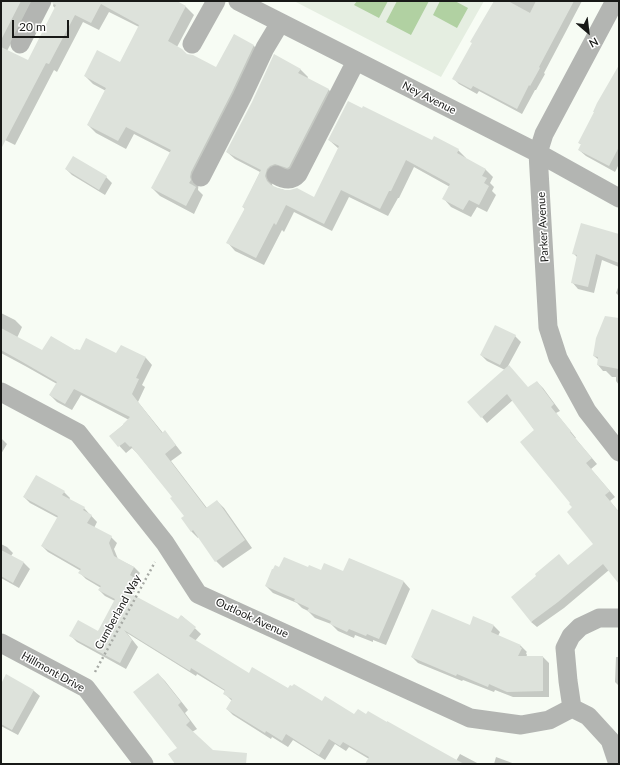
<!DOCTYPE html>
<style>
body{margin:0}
#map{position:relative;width:620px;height:765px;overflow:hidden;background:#f7fcf4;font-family:Lato,sans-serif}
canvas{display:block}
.frame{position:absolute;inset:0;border:2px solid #181917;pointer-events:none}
.north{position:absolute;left:568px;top:12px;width:40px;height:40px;-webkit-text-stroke:3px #fff;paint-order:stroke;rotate:152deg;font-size:11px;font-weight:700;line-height:16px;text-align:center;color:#181917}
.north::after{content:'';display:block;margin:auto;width:14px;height:18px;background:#181917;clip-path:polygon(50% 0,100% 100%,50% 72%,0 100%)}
.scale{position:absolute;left:12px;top:20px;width:57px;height:18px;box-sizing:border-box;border:2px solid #181917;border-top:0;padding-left:5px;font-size:12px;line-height:14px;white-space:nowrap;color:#181917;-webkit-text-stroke:3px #fff;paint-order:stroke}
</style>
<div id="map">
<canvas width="620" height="765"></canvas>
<div class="frame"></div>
<div class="north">N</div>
<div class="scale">20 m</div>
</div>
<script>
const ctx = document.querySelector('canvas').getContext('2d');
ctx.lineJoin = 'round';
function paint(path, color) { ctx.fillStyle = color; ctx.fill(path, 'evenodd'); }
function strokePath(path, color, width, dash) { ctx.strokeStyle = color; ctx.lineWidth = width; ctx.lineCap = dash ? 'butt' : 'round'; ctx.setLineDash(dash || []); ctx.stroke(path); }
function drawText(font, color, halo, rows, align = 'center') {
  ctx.font = font + ' Lato,sans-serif'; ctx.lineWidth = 3; ctx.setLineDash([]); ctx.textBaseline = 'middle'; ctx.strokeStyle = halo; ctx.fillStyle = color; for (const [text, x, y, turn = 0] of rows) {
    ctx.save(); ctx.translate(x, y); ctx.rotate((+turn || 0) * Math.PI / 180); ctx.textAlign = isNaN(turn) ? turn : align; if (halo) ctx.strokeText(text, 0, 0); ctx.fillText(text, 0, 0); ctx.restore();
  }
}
const built = new Path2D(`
 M 294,1 L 484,1 L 441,77 Z`);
const green = new Path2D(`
 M 357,1 L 388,1 L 379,18 L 354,5 Z
 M 397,1 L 429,1 L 411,35 L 386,22 Z
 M 440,1 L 455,1 L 468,8 L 457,28 L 433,15 Z`);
const shadow = new Path2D(`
 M 2,1 L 33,1 L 7,51 L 28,62 L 56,9 L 53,6 L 54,1 L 174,1 L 186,7 L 194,15 L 177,47 L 187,55 L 217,68 L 234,35 L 254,46 L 262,54 L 199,180 L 198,190 L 203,195 L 194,214 L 160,196 L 152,188 L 171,153 L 134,134 L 126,149 L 96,133 L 88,125 L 106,91 L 93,84 L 85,76 L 120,63 L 139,27 L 109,12 L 99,30 L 83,22 L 57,72 L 54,70 L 15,145 L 1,138 L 1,3 Z
 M 496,1 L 582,1 L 544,73 L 545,74 L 536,90 L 535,90 L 522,114 L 479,91 L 477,94 L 459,84 L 454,79 Z
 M 300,69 L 308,77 L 307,79 L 329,90 L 337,98 L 297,175 L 274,177 L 272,184 L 273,187 L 315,198 L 339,149 L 329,140 L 432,141 L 458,150 L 466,158 L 466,159 L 485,169 L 493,177 L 490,183 L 494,187 L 492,191 L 496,195 L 487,212 L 477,207 L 471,217 L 451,207 L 444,199 L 450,187 L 414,167 L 399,198 L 398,198 L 388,216 L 349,197 L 332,231 L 294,212 L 284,232 L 282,230 L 264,265 L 235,251 L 228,243 L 245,209 L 243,207 L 260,172 L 235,159 L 227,152 Z
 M 619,74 L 619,167 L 618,166 L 615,172 L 586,156 L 579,150 L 582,145 L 579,143 Z
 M 66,169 L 106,177 L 112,183 L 105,195 L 72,175 Z
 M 619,237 L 619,267 L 602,260 L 594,293 L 578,289 L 572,282 L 578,258 L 574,254 Z
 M 619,285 L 619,296 L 616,293 Z
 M 1,313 L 15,320 L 22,327 L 17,338 L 43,352 L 76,352 L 117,354 L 121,346 L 146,358 L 152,365 L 142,385 L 145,387 L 138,402 L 163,433 L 165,432 L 171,439 L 182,453 L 171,461 L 207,508 L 217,501 L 224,508 L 252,548 L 223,568 L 216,561 L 199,537 L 198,538 L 191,531 L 186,516 L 173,497 L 137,453 L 132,448 L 126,453 L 110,436 L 129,420 L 81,395 L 72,410 L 57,402 L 50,395 L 57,384 L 27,367 L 1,353 Z
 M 619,319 L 619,385 L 616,381 L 616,377 L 612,377 L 606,371 L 603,371 L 598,365 L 599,360 L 594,356 Z
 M 515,336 L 521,342 L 508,366 L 528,388 L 537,382 L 543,388 L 560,411 L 556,413 L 576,438 L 575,438 L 597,464 L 591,469 L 615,497 L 610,501 L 619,512 L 619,581 L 609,570 L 564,608 L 537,627 L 531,622 L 568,566 L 595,544 L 574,507 L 535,431 L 513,400 L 487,423 L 482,417 L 505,370 L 487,361 L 481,355 Z
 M 1,438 L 7,444 L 1,454 Z
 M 64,492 L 70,498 L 69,500 L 84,508 L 97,522 L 94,528 L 111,537 L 117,543 L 114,549 L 118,559 L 134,567 L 140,573 L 136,580 L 139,584 L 132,596 L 178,620 L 182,616 L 201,634 L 195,641 L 249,674 L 354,715 L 456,761 L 460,754 L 479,764 L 369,764 L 369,759 L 349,747 L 346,751 L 335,744 L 325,760 L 293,740 L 288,747 L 272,737 L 271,739 L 233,715 L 227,709 L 232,701 L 224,693 L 225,691 L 197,674 L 196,676 L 127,633 L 138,647 L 126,669 L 77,642 L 71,636 L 98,632 L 115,601 L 105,596 L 99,590 L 101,588 L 86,579 L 80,573 L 81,571 L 48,552 L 42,546 L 58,518 L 30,503 L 24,497 Z
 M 1,544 L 7,547 L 13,553 L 11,556 L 24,563 L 30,569 L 19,588 L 1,578 Z
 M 350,559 L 404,582 L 410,589 L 386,645 L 373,640 L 373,642 L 355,635 L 354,638 L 338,631 L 331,624 L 315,618 L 308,611 L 302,608 L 297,603 L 273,593 L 266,586 L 280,568 L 309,569 L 322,571 L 344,573 Z
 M 474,618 L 494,626 L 500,632 L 498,636 L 521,646 L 527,652 L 526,653 L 527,655 L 526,657 L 543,657 L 549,663 L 549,697 L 513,697 L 495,690 L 494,692 L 463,680 L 462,681 L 418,663 L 412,657 L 470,626 Z
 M 616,657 L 619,657 L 619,686 L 615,682 Z
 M 158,674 L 165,681 L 188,710 L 185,713 L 197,729 L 192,732 L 212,751 L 232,764 L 177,764 L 179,748 Z
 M 7,676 L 34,691 L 40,696 L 18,735 L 1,726 L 1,686 Z
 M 496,757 L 515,764 L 494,764 Z`);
const building = new Path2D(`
 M 1,1 L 21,1 L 1,40 Z
 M 53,1 L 177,1 L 186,6 L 168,41 L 182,49 L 187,54 L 193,55 L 216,67 L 234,34 L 254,45 L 232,92 L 191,172 L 190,177 L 191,180 L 189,183 L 196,187 L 186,206 L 151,188 L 171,150 L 126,127 L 118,141 L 87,125 L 106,88 L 84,76 L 97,50 L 120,62 L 139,25 L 101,4 L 91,23 L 75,15 L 49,64 L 46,63 L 1,149 L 1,47 L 28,60 L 56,5 L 52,3 Z
 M 494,1 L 508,1 L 530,13 L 536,1 L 574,1 L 539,67 L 540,68 L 530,86 L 529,85 L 517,109 L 473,86 L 471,89 L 452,79 L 472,43 L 470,42 Z
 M 274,54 L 301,69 L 298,73 L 329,89 L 289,167 L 287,168 L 275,164 L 270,166 L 267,169 L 265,176 L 267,181 L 271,185 L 278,188 L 285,190 L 290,190 L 297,188 L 314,197 L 339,146 L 328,140 L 348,101 L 362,108 L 363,106 L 432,140 L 434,136 L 459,149 L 457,153 L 486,169 L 482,176 L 487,178 L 484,183 L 489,186 L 479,205 L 469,200 L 463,210 L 442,199 L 450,184 L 406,160 L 391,191 L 389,191 L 380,209 L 341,190 L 324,224 L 286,205 L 276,225 L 274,223 L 256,258 L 226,243 L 245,208 L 242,207 L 261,170 L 226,152 L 252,102 Z
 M 619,65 L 619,147 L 609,166 L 578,150 L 581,144 L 578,143 L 594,112 L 593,112 L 597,103 Z
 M 73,156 L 107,176 L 99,190 L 65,169 Z
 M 581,223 L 619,234 L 619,263 L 596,254 L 588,287 L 571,283 L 577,255 L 572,254 Z
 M 605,316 L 619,318 L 619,369 L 597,365 L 598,357 L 593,356 L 596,338 Z
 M 495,325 L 516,335 L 500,365 L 480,355 Z
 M 1,328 L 42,350 L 51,336 L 75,350 L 76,349 L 80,350 L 86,338 L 116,353 L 121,345 L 146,357 L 136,378 L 139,379 L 132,394 L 162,433 L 165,430 L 176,445 L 165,454 L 206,508 L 217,500 L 245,540 L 215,562 L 193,530 L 191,532 L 181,518 L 184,516 L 170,498 L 172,497 L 131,446 L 130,447 L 125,442 L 118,447 L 109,436 L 123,425 L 123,424 L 130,417 L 74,389 L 65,404 L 49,395 L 57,382 L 19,360 L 1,350 Z
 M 509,365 L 528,387 L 537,381 L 554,404 L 551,407 L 571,431 L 570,432 L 592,458 L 586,463 L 610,491 L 605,495 L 619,512 L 619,584 L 603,564 L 558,602 L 531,622 L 511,597 L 536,576 L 535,574 L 559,554 L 568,565 L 593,544 L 567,512 L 572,507 L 569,504 L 570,503 L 520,442 L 534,430 L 507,394 L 481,418 L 467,402 Z
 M 36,475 L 65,491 L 62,495 L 85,507 L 83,510 L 92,515 L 87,523 L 112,536 L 109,543 L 114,556 L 134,567 L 130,575 L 133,577 L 126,591 L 178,619 L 181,615 L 196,627 L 189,636 L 249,673 L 252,667 L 288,688 L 290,685 L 292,686 L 294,684 L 322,701 L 325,696 L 354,714 L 358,709 L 366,714 L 368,711 L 387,722 L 387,721 L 403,730 L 464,764 L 365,764 L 369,757 L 343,742 L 340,746 L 329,739 L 319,755 L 286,734 L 282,741 L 266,731 L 265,733 L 226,709 L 232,699 L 223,694 L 225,690 L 191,668 L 190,671 L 124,630 L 132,640 L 120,663 L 69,636 L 78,620 L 98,631 L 115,599 L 98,590 L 101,586 L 78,573 L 81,569 L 41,546 L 58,516 L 23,497 Z
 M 1,550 L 24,562 L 13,583 L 1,576 Z
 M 284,557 L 308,567 L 309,565 L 321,570 L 324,563 L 343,571 L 349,558 L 404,581 L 379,639 L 367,634 L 366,636 L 349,629 L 347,632 L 330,624 L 331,621 L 307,611 L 309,608 L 294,601 L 295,599 L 265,586 L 272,569 L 273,569 L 275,565 L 279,567 Z
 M 432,609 L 470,625 L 473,616 L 494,625 L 491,632 L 521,645 L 520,647 L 522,648 L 518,656 L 543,656 L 543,691 L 507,692 L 489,684 L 488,687 L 457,674 L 456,676 L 411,657 Z
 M 158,673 L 181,702 L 178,705 L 190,721 L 186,725 L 213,750 L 247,753 L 246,764 L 175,764 L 168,754 L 177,748 L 133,692 Z
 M 6,674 L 34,690 L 12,730 L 1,724 L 1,684 Z`);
const path = new Path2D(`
 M 95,672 L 155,562`);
const minor = new Path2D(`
 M 238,1 L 538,153 L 619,198
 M 615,1 L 544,134 L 538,153 L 548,327 L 558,358 L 587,411 L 619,452
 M 20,44 L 42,1
 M 192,44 L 216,1
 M 276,175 C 283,179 291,182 298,174 L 356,61
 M 201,177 L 242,97 L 265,48 L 280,23
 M 1,392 L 78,433 L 165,543 L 198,594 L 470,718 L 521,725 L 549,720 L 572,708
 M 1,643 L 86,688 L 144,764
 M 618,764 L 610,740 L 588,716 L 572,708 L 568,681 L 565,648 L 571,636 L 580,627 L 599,618 L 619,618`);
const streetNames = [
 ["Ney Avenue",429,98,27],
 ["Parker Avenue",543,227,-93],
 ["Cumberland Way",118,612,-61],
 ["Outlook Avenue",252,618,25],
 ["Hillmont Drive",53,672,29]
];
paint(built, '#e5eee1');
paint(green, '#b1d1a2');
paint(shadow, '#0003');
paint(building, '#dde2db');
strokePath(path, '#a6a9a4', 2.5, [2, 3]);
strokePath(minor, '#b3b5b2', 19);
drawText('11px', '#181917', '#fff', streetNames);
</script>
